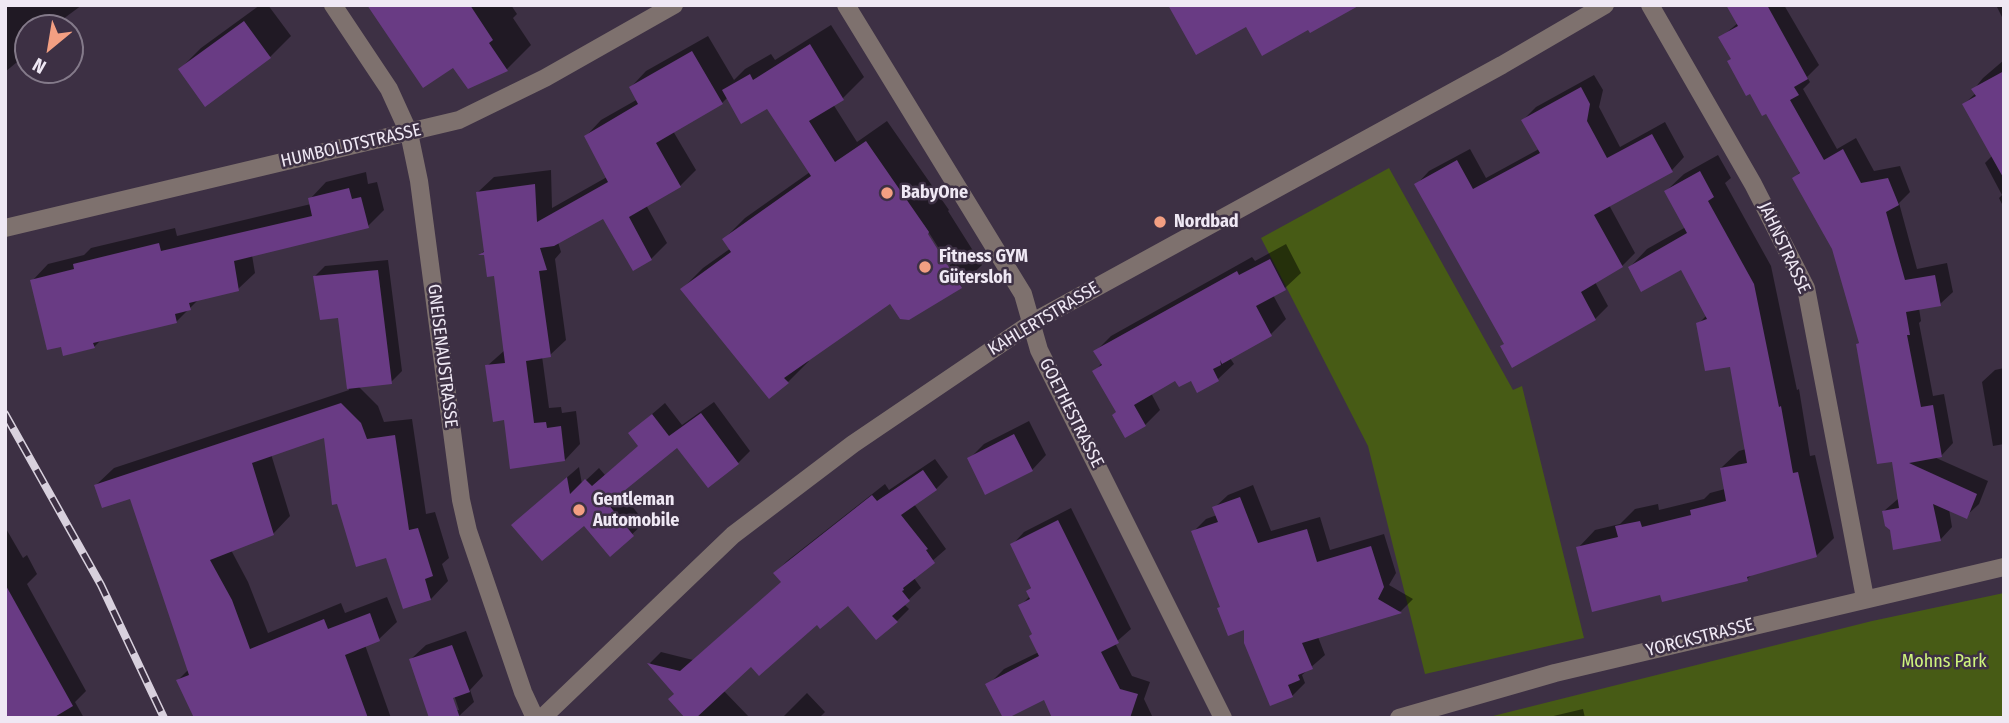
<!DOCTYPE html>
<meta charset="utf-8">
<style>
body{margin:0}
#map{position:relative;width:2009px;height:723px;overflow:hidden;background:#3d3044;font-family:"Fira Sans Condensed",sans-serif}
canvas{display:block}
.frame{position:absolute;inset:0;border:7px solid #efe8f4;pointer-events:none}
.north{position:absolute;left:14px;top:14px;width:70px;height:70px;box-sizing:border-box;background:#3d3044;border:2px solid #847a8a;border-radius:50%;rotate:210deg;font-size:19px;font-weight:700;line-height:28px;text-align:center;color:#efe8f4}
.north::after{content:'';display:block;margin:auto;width:24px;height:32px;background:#f39f82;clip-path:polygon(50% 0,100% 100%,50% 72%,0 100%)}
</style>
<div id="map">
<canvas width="2009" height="723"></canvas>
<div class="frame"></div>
<div class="north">N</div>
</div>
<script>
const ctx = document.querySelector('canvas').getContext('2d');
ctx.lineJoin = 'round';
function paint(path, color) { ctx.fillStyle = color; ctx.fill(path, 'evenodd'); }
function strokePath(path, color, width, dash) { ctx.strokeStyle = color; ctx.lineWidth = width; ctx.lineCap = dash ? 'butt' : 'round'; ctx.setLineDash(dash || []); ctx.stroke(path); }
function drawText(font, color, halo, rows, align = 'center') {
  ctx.font = font + ' "Fira Sans Condensed",sans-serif'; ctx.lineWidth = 5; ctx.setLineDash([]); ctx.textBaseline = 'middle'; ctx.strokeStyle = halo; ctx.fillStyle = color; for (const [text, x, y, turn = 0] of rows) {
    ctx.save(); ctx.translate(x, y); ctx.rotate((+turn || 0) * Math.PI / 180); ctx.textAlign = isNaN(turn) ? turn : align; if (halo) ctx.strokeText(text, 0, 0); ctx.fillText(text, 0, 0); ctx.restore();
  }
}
const green = new Path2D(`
 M 1389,168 L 1513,390 L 1522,386 L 1584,638 L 1425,674 L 1368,446 L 1261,238 Z
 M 2004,593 L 2004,718 L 1485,718 L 1872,621 Z`);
const shadow = new Path2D(`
 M 5,5 L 82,5 L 51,28 L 28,28 L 28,53 L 5,72 Z
 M 260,5 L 268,5 L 291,36 L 270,57 L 206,104 L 180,69 L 201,48 Z
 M 369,5 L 511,5 L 517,14 L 513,18 L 531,45 L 507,69 L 453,65 Z
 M 1728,5 L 1784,5 L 1819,65 L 1807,77 L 1810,82 L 1803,89 L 1837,149 L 1856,138 L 1874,171 L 1900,166 L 1910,192 L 1899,203 L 1917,269 L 1947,263 L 1953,292 L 1940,304 L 1919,308 L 1921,321 L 1919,323 L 1933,396 L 1944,394 L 1953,443 L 1941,456 L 1934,457 L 1988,481 L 1979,504 L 1966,516 L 1949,509 L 1952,527 L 1940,540 L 1891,529 L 1884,511 L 1899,498 L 1894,460 L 1857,344 L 1860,342 L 1833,248 L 1794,178 L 1801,171 L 1720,38 L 1738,23 Z
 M 1996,5 L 2004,5 L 2004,21 Z
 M 831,25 L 864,77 L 843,98 L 833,104 L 857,142 L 887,121 L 949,210 L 948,211 L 982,265 L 960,286 L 890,301 L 807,360 L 809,361 L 788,382 L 682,289 L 703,268 L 731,248 L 724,239 L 745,218 L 810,172 L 767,107 L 728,97 L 722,103 L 673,131 L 696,170 L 680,186 L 646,205 L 667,243 L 651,259 L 633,269 L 604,217 L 558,242 L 561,252 L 555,259 L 566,340 L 550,355 L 542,356 L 549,408 L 561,407 L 562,413 L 576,411 L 580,444 L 565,460 L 506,418 L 487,366 L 505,350 L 496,275 L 486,253 L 482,253 L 485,250 L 478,192 L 494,177 L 551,170 L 552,208 L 607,177 L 586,136 L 601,120 L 638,99 L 631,87 L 646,71 L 708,36 L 734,80 L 745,69 L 771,54 L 775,60 ZM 924,225 L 961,283 L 957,283 L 922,227 Z
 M 2004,60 L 2004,208 L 1999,198 L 2002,195 L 1985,163 L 1993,155 L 1964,104 L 1976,93 L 1974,89 L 1983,78 Z
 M 1594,75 L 1603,90 L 1599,107 L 1620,147 L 1665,122 L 1684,157 L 1672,170 L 1609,205 L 1635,253 L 1622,266 L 1595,282 L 1608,306 L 1595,319 L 1513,366 L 1506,343 L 1417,184 L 1429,171 L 1470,149 L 1486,178 L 1539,149 L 1523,120 L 1536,107 Z
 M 1718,155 L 1731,178 L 1725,183 L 1771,266 L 1797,390 L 1799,389 L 1810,456 L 1815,455 L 1834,538 L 1816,556 L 1754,573 L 1747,579 L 1661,593 L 1578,548 L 1595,530 L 1620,524 L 1635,509 L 1658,504 L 1659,510 L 1704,499 L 1710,493 L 1725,489 L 1721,468 L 1739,451 L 1746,449 L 1732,365 L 1698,324 L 1707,315 L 1681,267 L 1630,267 L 1647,249 L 1686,227 L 1666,191 L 1684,174 Z
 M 366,172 L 368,184 L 377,182 L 384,210 L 368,226 L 252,255 L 255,273 L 238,289 L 200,298 L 176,322 L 102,339 L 94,347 L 32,281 L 48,264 L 84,255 L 91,248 L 175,228 L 177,236 L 311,204 L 310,199 L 326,182 Z
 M 1286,244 L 1301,273 L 1285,288 L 1273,295 L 1286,319 L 1271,334 L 1230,358 L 1234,364 L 1218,379 L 1198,390 L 1191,378 L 1176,379 L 1151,393 L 1160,410 L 1145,425 L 1117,411 L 1095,371 L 1102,363 L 1096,351 L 1111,336 L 1252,257 L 1255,261 Z
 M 388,260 L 402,371 L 391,382 L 358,386 L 378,406 L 384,422 L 412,419 L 426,514 L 435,512 L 449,558 L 442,564 L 448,581 L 431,599 L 387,555 L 325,436 L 271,454 L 290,516 L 273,534 L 231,550 L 248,582 L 268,633 L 341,603 L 345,613 L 387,597 L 397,622 L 379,639 L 365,645 L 391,718 L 196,718 L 178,680 L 189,669 L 131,497 L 96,485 L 114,468 L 349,390 L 340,316 L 314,277 L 325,266 Z
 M 2004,368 L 2004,444 L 1993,446 L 1982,382 L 1995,370 Z
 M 714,402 L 750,451 L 738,463 L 678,446 L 620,492 L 645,522 L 610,555 L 584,523 L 526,513 L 579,467 L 582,484 L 599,468 L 605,475 L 640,445 L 630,433 L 665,403 L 682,425 Z
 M 1029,421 L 1046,455 L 1032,470 L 969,459 L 984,444 Z
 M 935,459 L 948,477 L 936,489 L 914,504 L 946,549 L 915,576 L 914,578 L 921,588 L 904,604 L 909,609 L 897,621 L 849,604 L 751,664 L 723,690 L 750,718 L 687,718 L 676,693 L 650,663 L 661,652 L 693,660 L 783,581 L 775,573 L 787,561 L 885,484 L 889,490 Z
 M 1253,485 L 1271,531 L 1320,517 L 1330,550 L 1384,534 L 1396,573 L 1389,585 L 1413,599 L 1401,611 L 1318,637 L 1325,655 L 1302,675 L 1305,683 L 1292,696 L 1246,628 L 1222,606 L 1193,532 L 1206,519 L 1217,515 L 1214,508 L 1228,495 Z
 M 1071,508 L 1131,629 L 1115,643 L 1132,676 L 1150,682 L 1144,699 L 1153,718 L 1057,718 L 1067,686 L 991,682 L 1004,669 L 1039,652 L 1034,633 L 1020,606 L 1030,596 L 1028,591 L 1032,586 L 1012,545 L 1024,532 Z
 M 5,527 L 23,558 L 27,555 L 37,574 L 27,584 L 86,691 L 75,702 L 84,718 L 19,718 L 5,707 Z
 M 466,631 L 483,676 L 470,690 L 474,702 L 459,716 L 411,659 L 426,645 ZM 452,689 L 459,710 L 456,710 L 449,690 Z
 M 807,693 L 825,712 L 819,718 L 782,718 Z
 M 1583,709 L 1585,718 L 1545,718 Z`);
const building = new Path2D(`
 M 367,5 L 470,5 L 493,40 L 489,43 L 508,71 L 468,89 L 453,68 L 423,88 Z
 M 1168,5 L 1360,5 L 1310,33 L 1308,30 L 1262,56 L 1246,27 L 1196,55 Z
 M 1726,5 L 1767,5 L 1808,79 L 1794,87 L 1799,95 L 1790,100 L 1824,160 L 1843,149 L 1861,183 L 1888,178 L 1899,205 L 1886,212 L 1905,280 L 1935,275 L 1941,306 L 1906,312 L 1910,335 L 1907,335 L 1921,407 L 1933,405 L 1942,457 L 1909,463 L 1977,494 L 1967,519 L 1933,504 L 1941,541 L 1893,550 L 1890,530 L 1885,526 L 1882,511 L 1899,508 L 1892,462 L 1877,464 L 1856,344 L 1859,343 L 1832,249 L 1792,178 L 1800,173 L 1766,114 L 1762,116 L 1750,94 L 1746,96 L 1727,61 L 1731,59 L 1718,37 L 1738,26 Z
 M 244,21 L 271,58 L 205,107 L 178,69 Z
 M 810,44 L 844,100 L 809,121 L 835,162 L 866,141 L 929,232 L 928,234 L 962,288 L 909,320 L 900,319 L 890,304 L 784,378 L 789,383 L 769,399 L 680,289 L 731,252 L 722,239 L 811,176 L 767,109 L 741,124 L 722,90 L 750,74 L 753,80 Z
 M 692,51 L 723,104 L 656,143 L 681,187 L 629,217 L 652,260 L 633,271 L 603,219 L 554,246 L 540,248 L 547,270 L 539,271 L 551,357 L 526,361 L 534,423 L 546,422 L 547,428 L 561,426 L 565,461 L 510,469 L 504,420 L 493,422 L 485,365 L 505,363 L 494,276 L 487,277 L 484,255 L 478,255 L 484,252 L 476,192 L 535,184 L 537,222 L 608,182 L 584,136 L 638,104 L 629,87 Z
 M 2004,71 L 2004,179 L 1962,104 L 1976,96 L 1971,89 Z
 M 1581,87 L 1590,104 L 1587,121 L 1607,158 L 1652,134 L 1673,172 L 1594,215 L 1623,267 L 1581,292 L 1596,320 L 1512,368 L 1500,346 L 1504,344 L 1414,184 L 1457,160 L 1473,189 L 1540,153 L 1521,120 Z
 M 1700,171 L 1714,197 L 1708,201 L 1754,284 L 1779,407 L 1781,406 L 1793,473 L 1798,472 L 1817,557 L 1747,577 L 1748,581 L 1662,602 L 1660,595 L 1592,612 L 1576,547 L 1618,537 L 1615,526 L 1640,521 L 1642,527 L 1691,515 L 1690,510 L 1726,501 L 1720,468 L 1747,463 L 1730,367 L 1705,371 L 1696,323 L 1707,319 L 1681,270 L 1641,292 L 1628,267 L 1687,233 L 1664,191 Z
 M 349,188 L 352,199 L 361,197 L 369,228 L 234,261 L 239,291 L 189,303 L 191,310 L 175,314 L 177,323 L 93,343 L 95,348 L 63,356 L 61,347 L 47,350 L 30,280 L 74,269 L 73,264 L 159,243 L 161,251 L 312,216 L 308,198 Z
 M 1270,259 L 1286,290 L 1256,306 L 1272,336 L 1222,364 L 1220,360 L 1221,365 L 1213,369 L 1219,381 L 1197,393 L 1191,381 L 1179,387 L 1175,381 L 1134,405 L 1146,426 L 1125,438 L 1112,415 L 1116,412 L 1092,371 L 1102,365 L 1093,351 L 1237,271 L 1239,275 Z
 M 378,270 L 392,384 L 347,389 L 338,318 L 320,320 L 313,276 Z
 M 341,403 L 361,423 L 367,439 L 395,435 L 409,530 L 418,528 L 433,576 L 425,579 L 431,600 L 403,609 L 386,558 L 356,567 L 337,504 L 332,505 L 324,438 L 252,463 L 274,535 L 210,560 L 232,600 L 250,649 L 324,619 L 328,629 L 370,613 L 380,641 L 345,655 L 368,718 L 194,718 L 176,680 L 189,675 L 130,499 L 102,508 L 94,485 Z
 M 701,413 L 739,464 L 708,488 L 677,448 L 608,504 L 634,536 L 610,557 L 584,526 L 542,561 L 511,525 L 567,477 L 570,494 L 585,479 L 592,486 L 638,446 L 628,433 L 652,414 L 669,436 Z
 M 1014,434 L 1033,471 L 985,495 L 967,458 Z
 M 923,470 L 937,490 L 901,515 L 928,549 L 926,550 L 935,563 L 903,588 L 904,590 L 902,591 L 910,601 L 892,616 L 898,622 L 876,640 L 848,606 L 820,629 L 817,625 L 759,676 L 751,667 L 696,718 L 685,718 L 668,699 L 674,694 L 647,663 L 680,671 L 781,582 L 773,573 L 872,495 L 877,501 Z
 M 1240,497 L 1258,543 L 1307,529 L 1317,562 L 1371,546 L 1384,587 L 1378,599 L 1402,613 L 1302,643 L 1313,669 L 1298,675 L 1300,680 L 1288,685 L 1293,697 L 1270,706 L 1244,643 L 1244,630 L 1228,636 L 1217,608 L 1220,607 L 1191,531 L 1218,522 L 1212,507 Z
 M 1058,520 L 1119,643 L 1101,652 L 1120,689 L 1138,694 L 1130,718 L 1052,718 L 1044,700 L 1008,718 L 1003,718 L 985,684 L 1039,656 L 1029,636 L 1032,634 L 1018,605 L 1030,599 L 1026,591 L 1031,588 L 1010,544 Z
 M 5,584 L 73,706 L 53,718 L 5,718 Z
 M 452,645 L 470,692 L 453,698 L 460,718 L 429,718 L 409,659 Z`);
const minor = new Path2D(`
 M 333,5 L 389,89 L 409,133 L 419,181 L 461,500 L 468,531 L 523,692 L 535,718
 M 846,5 L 1023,294 L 1039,350 L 1223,718
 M 1650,5 L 1753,184 L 1806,288 L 1865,598
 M 5,228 L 459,120 L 545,78 L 674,5
 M 542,718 L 733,535 L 853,444 L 1033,322 L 1502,65 L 1605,5
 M 1399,718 L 1555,673 L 2004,567`);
const rail = new Path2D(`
 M 5,414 L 101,585 L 164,718`);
const markers = [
 [887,193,7,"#f39f82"],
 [1160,222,7,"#f39f82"],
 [925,267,7,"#f39f82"],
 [579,510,7,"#f39f82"]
];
const streetNames = [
 ["HUMBOLDTSTRASSE",351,146,-13],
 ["JAHNSTRASSE",1784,248,65],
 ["KAHLERTSTRASSE",1044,319,-31],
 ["GNEISENAUSTRASSE",442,356,83],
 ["GOETHESTRASSE",1071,413,63],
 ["YORCKSTRASSE",1700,638,-14]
];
const poiNames = [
 ["BabyOne",901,193],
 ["Nordbad",1174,222],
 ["Fitness GYM",939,257],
 ["Gütersloh",939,278],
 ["Gentleman",593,500],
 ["Automobile",593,521]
];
const parkNames = [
 ["Mohns Park",1944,662]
];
paint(green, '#475b15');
paint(shadow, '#0007');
paint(building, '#693b84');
strokePath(minor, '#7e716e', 18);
strokePath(rail, '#d8d0dd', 8);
strokePath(rail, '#3d3044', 5, [16]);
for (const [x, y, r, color] of markers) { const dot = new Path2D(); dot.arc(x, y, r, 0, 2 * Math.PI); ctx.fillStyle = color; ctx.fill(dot); strokePath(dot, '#3d3044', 2.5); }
drawText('18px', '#efe8f4', '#3d3044', streetNames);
drawText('bold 18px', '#efe8f4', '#3d3044', poiNames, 'left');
drawText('18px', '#cff57d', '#3d3044', parkNames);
</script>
